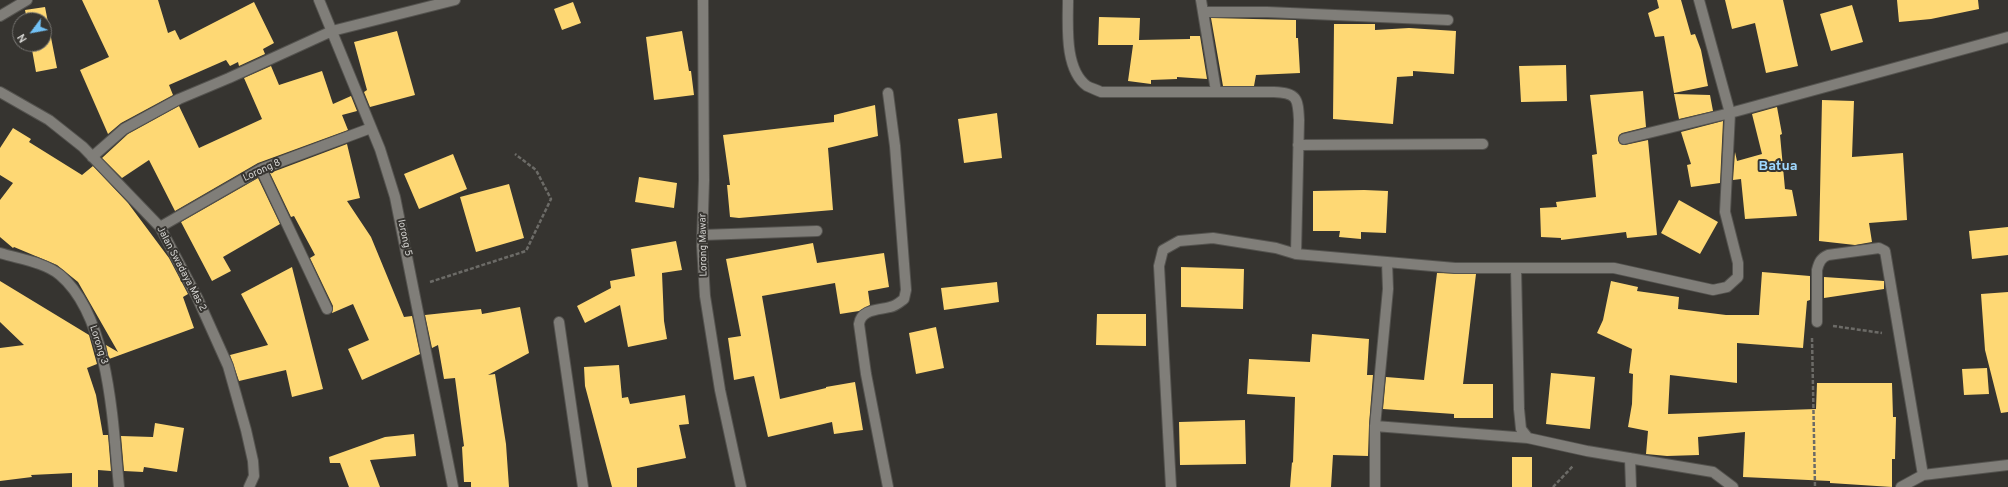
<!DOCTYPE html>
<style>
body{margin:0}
#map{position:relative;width:2008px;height:487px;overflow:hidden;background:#363430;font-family:Overpass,sans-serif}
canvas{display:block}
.north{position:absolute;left:12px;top:12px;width:40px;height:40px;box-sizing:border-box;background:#363430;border:1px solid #757370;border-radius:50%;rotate:238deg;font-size:11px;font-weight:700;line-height:16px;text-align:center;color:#d3d2cf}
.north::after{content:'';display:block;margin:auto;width:14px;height:18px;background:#72c1f5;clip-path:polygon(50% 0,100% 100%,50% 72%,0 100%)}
</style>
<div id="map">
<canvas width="2008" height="487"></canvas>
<div class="north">N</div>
</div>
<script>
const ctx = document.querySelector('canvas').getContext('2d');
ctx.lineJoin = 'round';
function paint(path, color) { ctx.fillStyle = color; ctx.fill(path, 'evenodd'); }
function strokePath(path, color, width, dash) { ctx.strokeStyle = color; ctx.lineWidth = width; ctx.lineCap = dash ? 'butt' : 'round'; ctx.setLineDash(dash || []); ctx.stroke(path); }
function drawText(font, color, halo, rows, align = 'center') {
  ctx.font = font + ' Overpass,sans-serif'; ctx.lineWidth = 4; ctx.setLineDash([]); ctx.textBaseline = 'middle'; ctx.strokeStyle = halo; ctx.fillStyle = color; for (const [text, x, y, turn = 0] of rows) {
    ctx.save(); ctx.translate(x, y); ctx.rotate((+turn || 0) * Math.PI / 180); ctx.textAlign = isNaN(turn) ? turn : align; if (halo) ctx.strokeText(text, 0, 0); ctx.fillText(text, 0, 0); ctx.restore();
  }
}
const building = new Path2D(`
 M 82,0 L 158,0 L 168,33 L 175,30 L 180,40 L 254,2 L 274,43 L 263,49 L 265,54 L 239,66 L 238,62 L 230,66 L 226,60 L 169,85 L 173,95 L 121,123 L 108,134 L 80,70 L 109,57 Z
 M 1657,0 L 1681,0 L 1691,35 L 1695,34 L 1701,50 L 1708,86 L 1674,93 L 1664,36 L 1655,37 L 1648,13 L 1659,8 Z
 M 1725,0 L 1783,0 L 1798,66 L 1766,73 L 1755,23 L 1732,29 Z
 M 1897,0 L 1978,0 L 1979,9 L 1931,19 L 1899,22 Z
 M 573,2 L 581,23 L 562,30 L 554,9 Z
 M 1852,5 L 1863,42 L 1831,51 L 1820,14 Z
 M 45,7 L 57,68 L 36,72 L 31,44 L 44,44 L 44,20 L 27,20 L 25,10 Z
 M 1099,17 L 1140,18 L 1139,40 L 1190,39 L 1190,36 L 1200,36 L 1207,79 L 1177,77 L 1177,79 L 1151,80 L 1151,84 L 1128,81 L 1133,45 L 1098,45 Z
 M 1211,18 L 1296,20 L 1296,38 L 1298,38 L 1300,73 L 1256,75 L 1254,86 L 1223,86 Z
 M 1334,24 L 1375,24 L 1375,30 L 1409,28 L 1456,31 L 1454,74 L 1413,71 L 1413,76 L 1397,77 L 1393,124 L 1333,119 Z
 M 397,31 L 415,95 L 370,107 L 364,92 L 367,90 L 354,42 Z
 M 682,31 L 689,71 L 691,71 L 694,95 L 654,100 L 646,37 Z
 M 1566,65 L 1567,101 L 1521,102 L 1519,66 Z
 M 271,66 L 279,85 L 322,71 L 333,104 L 351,96 L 357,111 L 342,115 L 348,130 L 258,163 L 175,211 L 149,160 L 122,178 L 102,158 L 128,134 L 179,106 L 199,148 L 262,119 L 244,78 Z
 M 1643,91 L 1646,127 L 1622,133 L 1619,135 L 1618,140 L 1620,144 L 1625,145 L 1648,140 L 1657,235 L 1627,238 L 1626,232 L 1561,240 L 1561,238 L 1541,237 L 1540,208 L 1557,207 L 1556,202 L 1596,197 L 1592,155 L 1597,154 L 1590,95 Z
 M 1674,94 L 1710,95 L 1713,111 L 1679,119 Z
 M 1822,100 L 1854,101 L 1852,157 L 1903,153 L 1907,220 L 1869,223 L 1872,242 L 1855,245 L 1819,241 Z
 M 875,105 L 878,136 L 828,148 L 833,210 L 739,218 L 730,217 L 727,185 L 730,185 L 723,135 L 834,122 L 834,115 Z
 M 1777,107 L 1782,134 L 1780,135 L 1785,189 L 1792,190 L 1797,216 L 1745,219 L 1741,179 L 1733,180 L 1735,152 L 1737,161 L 1762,154 L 1752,114 Z
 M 997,113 L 1002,158 L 964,163 L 958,119 Z
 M 1723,121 L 1720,183 L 1691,187 L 1687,165 L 1691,164 L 1681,132 Z
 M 13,128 L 31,139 L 29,142 L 82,175 L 93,166 L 128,203 L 169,258 L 188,294 L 183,297 L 194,328 L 109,359 L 106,345 L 118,352 L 78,282 L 57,265 L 14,247 L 13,248 L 0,237 L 0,200 L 13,183 L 0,175 L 0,148 Z
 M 347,144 L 360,198 L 347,201 L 371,237 L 404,317 L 412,316 L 420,354 L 362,380 L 348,349 L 369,340 L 353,304 L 332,313 L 333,306 L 310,258 L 315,255 L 294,216 L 291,217 L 270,173 Z
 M 453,154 L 467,189 L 419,209 L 404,174 Z
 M 639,177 L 677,183 L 674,208 L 635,202 Z
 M 258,178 L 280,224 L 223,257 L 231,271 L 212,281 L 181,222 Z
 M 509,184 L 524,238 L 476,252 L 460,197 Z
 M 1364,190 L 1388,191 L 1386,233 L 1361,232 L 1361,239 L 1339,237 L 1340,231 L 1313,231 L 1313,191 Z
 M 1679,200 L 1718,222 L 1700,254 L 1661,233 Z
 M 2008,227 L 2008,255 L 1972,259 L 1969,231 Z
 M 676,241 L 682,270 L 662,273 L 664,321 L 667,339 L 628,347 L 620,305 L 585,323 L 577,306 L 611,288 L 610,281 L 635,276 L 631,249 Z
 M 813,243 L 817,263 L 884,253 L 889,287 L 868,291 L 870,305 L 859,311 L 840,314 L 835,283 L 762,296 L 780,399 L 826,388 L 826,387 L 855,382 L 863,430 L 834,434 L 832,422 L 768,437 L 754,376 L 734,380 L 728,338 L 741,336 L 726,259 Z
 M 292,267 L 323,389 L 292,397 L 286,370 L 239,381 L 230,355 L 268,345 L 241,294 Z
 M 1181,267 L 1244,269 L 1243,309 L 1181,307 Z
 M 1762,272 L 1810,276 L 1810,300 L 1807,301 L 1803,348 L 1737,343 L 1737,383 L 1670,375 L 1668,414 L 1816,409 L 1817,383 L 1892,383 L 1893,417 L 1896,417 L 1895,459 L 1892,459 L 1892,487 L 1830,483 L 1830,481 L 1743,477 L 1745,432 L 1698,437 L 1699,455 L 1667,456 L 1646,454 L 1648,431 L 1628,427 L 1632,404 L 1633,374 L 1629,373 L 1632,349 L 1597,333 L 1603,320 L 1611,281 L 1638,287 L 1637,291 L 1679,297 L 1678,309 L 1726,315 L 1759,315 Z
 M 1437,273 L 1476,274 L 1463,384 L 1493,384 L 1493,418 L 1454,418 L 1454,414 L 1383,409 L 1386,377 L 1424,380 Z
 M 1824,277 L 1884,281 L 1884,289 L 1824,298 Z
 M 0,281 L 89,335 L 97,364 L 87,368 L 96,395 L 103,435 L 108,435 L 111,471 L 98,470 L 98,487 L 72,487 L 72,473 L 31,475 L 32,477 L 0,481 L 0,348 L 24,345 L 0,322 Z
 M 997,282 L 999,302 L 944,310 L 941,288 Z
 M 2008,292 L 2008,412 L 2001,413 L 1985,350 L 1981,294 Z
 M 520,307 L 529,353 L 488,375 L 495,374 L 506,444 L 509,487 L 471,487 L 471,482 L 464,482 L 462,447 L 464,446 L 455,378 L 444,379 L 438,345 L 432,348 L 425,315 L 481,309 L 482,314 Z
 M 1097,314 L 1146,314 L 1146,346 L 1096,345 Z
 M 936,327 L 944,368 L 916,374 L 909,333 Z
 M 1312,334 L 1369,339 L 1367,375 L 1373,375 L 1369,425 L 1368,456 L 1333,455 L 1331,487 L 1290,487 L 1292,462 L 1293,463 L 1295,397 L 1247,394 L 1249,359 L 1310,362 Z
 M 619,365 L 622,398 L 628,397 L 630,404 L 685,395 L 689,424 L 679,425 L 686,458 L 637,468 L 637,487 L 612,487 L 585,386 L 584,367 Z
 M 1987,368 L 1989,394 L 1964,395 L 1962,369 Z
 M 1551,373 L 1595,377 L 1590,429 L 1546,424 Z
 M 1245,420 L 1246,464 L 1180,465 L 1179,422 Z
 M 155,423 L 184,428 L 177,472 L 144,467 L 143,472 L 124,471 L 121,436 L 153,437 Z
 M 414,434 L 416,456 L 370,460 L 380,487 L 349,487 L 340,463 L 330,463 L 329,457 L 385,437 Z
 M 1512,457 L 1532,457 L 1532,487 L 1512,487 Z`);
const path = new Path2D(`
 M 430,282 L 526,251 L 551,199 L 536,170 L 515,154
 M 1833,326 L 1882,333
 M 1812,338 L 1815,487
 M 1553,487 L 1573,466`);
const minor = new Path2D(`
 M 319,0 L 380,149 L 395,197 L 453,487
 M 703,0 L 704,180 L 702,246 L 705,296 L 720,390 L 741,487
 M 1068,0 C 1068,25 1064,69 1087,86 C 1091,88 1097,90 1101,92 L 1274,92 C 1297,93 1298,98 1299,120 L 1296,254
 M 1201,0 L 1216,91
 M 1203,12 L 1267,12 L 1448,20
 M 0,16 L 27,0
 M 0,92 L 49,120 L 83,147 L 160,227 L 197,297 L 228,366 L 246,430 L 253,461 L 254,476 L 249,487
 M 888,93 L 895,146 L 906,290 L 904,299 C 900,302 896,306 890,307 C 879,310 861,309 859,324 L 866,374 L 888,487
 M 1624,139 L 1730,113 L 1699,0
 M 1298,145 L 1483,144
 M 92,157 L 124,129 L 179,99 L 229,78 L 332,31 L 455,0
 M 261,169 L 327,309
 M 160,227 L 261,169 L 371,128
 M 702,235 L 817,231
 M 0,253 C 19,259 44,262 60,275 C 110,317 113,426 119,487
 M 1387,262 L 1455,268 L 1516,268
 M 559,322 L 583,487
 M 1817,322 L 1817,270 C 1819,262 1821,258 1828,255 L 1879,248 L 1885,251 L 1923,475
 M 1630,458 L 1631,487
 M 1171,487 L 1159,266 L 1163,250 L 1179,241 L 1213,238 L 1276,248 L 1296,254 L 1387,262 L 1388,289 L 1375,426
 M 1375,487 L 1375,426 L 1528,438
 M 1733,487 L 1713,472 L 1587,451 L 1528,438 L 1521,429 L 1519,409 L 1516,268 L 1614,268 L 1713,290 L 1727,287 L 1738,277 L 1738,263 L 1725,212 L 1730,113 L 2008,37
 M 1901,487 L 1923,475 L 2008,465`);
const streetNames = [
 ["Lorong 8",262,171,-25],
 ["lorong 5",404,238,78],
 ["Lorong Mawar",704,245,-91],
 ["Jalan Swadaya Mas 2",181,269,62],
 ["Lorong 3",98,345,72]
];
const districtNames = [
 ["Batua",1778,167]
];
paint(building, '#fed874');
strokePath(minor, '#54534f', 12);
strokePath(path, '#6c6b67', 2.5, [4, 2]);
strokePath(minor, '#807e79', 10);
drawText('10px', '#d3d2cf', '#363430', streetNames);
drawText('bold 14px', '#9fd8ff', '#363430', districtNames);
</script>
